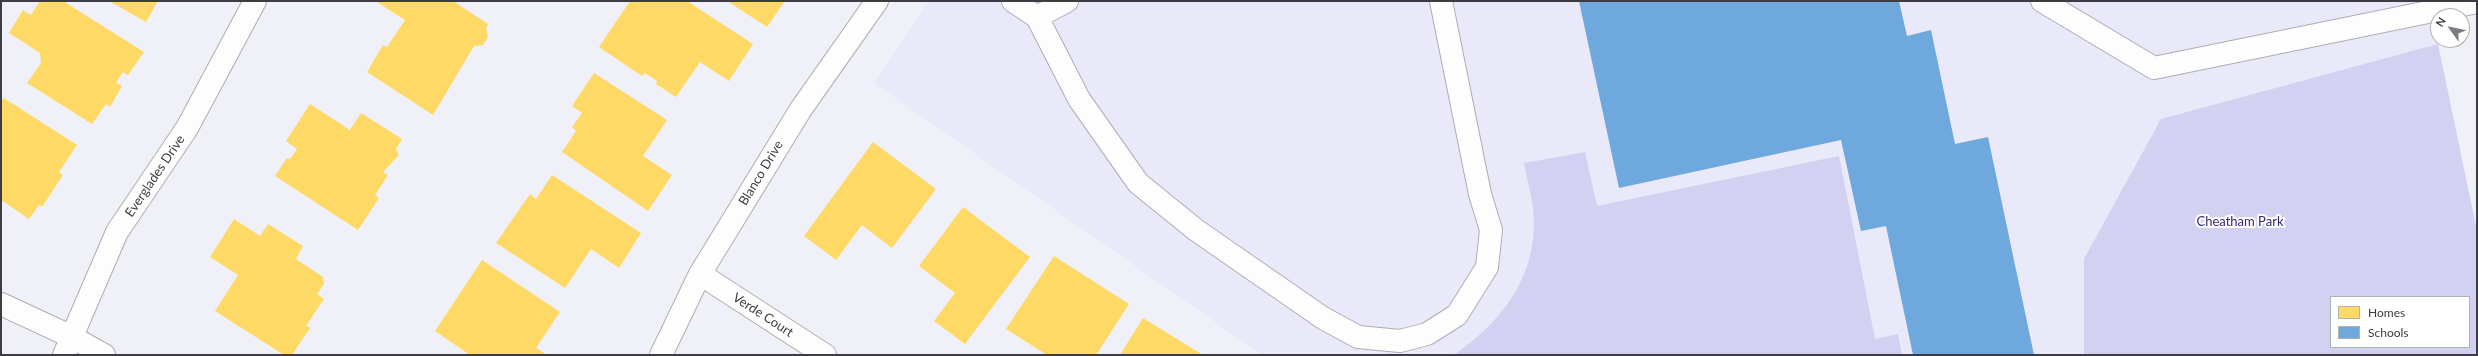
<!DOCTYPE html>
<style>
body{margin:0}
#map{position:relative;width:2478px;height:356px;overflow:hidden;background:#f0f0f8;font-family:Lato,sans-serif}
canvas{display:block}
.frame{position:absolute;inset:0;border:2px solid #3c3c42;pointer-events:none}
.legend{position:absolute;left:2330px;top:296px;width:140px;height:52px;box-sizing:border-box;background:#fff;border:1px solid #b1b1b3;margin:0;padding:5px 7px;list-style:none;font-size:12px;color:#3c3c42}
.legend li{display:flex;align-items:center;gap:8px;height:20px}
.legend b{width:20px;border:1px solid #b1b1b3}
.north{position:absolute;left:2430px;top:8px;width:40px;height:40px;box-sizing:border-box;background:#fff;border:1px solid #b1b1b3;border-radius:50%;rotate:303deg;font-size:11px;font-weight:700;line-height:16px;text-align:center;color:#3c3c42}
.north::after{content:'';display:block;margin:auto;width:14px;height:18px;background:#7b7b82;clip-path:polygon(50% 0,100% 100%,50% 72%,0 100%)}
</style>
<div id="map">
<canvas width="2478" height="356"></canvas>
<div class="frame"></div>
<ul class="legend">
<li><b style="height:11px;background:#ffd966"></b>Homes</li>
<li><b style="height:11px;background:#6fa8dc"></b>Schools</li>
</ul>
<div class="north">N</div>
</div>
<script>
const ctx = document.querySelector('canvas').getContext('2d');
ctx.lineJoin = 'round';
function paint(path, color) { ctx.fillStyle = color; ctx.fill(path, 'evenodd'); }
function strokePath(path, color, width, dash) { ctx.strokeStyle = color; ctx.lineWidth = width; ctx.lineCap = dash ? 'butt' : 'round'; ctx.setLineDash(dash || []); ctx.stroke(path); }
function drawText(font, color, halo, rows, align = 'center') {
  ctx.font = font + ' Lato,sans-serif'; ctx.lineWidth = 4; ctx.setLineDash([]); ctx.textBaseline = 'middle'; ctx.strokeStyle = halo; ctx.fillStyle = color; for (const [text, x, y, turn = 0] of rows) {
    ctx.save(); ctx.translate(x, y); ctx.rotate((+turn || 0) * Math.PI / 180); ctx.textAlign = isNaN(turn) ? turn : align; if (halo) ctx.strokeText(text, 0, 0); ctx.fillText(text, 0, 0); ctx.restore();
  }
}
const built = new Path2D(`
 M 928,1 L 2428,1 L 2477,231 L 2477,355 L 1262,355 L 874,83 ZM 2331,297 L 2469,297 L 2469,347 L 2331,347 Z`);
const green = new Path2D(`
 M 2438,44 L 2477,231 L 2477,355 L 2084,355 L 2084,259 L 2161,119 ZM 2331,297 L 2469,297 L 2469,347 L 2331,347 Z
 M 1585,152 L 1597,206 L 1839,156 L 1875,339 L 1898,334 L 1902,355 L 1454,355 C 1500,323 1535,280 1534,220 C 1534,202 1527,181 1524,163 Z`);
const homes = new Path2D(`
 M 40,1 L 63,1 L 144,52 L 128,75 L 123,72 L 116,82 L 122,86 L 110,107 L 106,104 L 92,124 L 27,83 L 41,63 L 40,53 L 9,33 L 23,10 L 31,15 Z
 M 109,1 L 158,1 L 146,22 Z
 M 375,1 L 453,1 L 488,24 L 486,28 L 488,37 L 483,45 L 474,46 L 433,115 L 367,72 L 383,45 L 387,47 L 405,20 Z
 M 630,1 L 687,1 L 753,44 L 729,81 L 700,62 L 676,97 L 656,84 L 657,81 L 645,73 L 642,76 L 599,47 Z
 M 727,1 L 785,1 L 767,27 Z
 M 594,73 L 667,120 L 643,156 L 672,175 L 648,211 L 562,152 L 576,131 L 572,127 L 582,113 L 572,106 Z
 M 4,98 L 77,145 L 59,172 L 63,175 L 42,207 L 39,205 L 29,219 L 1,200 L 1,101 Z
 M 310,104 L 350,130 L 361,113 L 402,139 L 396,149 L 399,155 L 383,172 L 388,175 L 375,195 L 379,198 L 358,230 L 275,176 L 287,158 L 290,159 L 297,149 L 286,141 Z
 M 873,142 L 936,189 L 892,248 L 862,225 L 836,260 L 804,236 Z
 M 552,175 L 641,233 L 619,268 L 591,249 L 565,288 L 496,243 L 530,194 L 536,199 Z
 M 963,207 L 1030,257 L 965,344 L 934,321 L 955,293 L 919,266 Z
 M 234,219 L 260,236 L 268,224 L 303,246 L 296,259 L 323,277 L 324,284 L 317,294 L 324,299 L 306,326 L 310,328 L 292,355 L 284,355 L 215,311 L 238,275 L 210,257 Z
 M 1054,256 L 1129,304 L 1096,355 L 1043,355 L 1044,353 L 1006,329 Z
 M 482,260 L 560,312 L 536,348 L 547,355 L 470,355 L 435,331 Z
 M 1143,318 L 1203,355 L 1120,355 Z`);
const schools = new Path2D(`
 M 1579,1 L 1899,1 L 1907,36 L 1931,30 L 1955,144 L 1988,137 L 2034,355 L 1913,355 L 1886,226 L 1861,231 L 1841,140 L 1619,188 Z`);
const service = new Path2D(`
 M 1013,1 L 1037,17 L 1079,99 L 1138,183 L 1196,230 L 1323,318 L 1358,337 L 1400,341 L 1427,334 L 1457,315 L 1487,267 L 1491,230 L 1480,194 L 1441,1
 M 2042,1 L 2154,68 L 2477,2
 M 1037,17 L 1067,1`);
const minor = new Path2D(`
 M 700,274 L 825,355
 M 64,355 L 117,232 L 187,128 L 255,1
 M 661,355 L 700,274 L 801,109 L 877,1`);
const tertiary = new Path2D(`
 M 1,304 L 72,337 L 104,355`);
const streetNames = [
 ["Blanco Drive",761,173,-59],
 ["Everglades Drive",155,176,-56],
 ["Verde Court",763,315,33]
];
const parkNames = [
 ["Cheatham Park",2240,222]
];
paint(built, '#eae9fa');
paint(green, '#d3d1f2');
paint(homes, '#ffd966');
paint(schools, '#6fa8dc');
strokePath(service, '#adadb3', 24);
strokePath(minor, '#adadb3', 24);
strokePath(tertiary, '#adadb3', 24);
strokePath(service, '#fdfdfe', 22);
strokePath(minor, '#fdfdfe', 22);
strokePath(tertiary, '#fdfdfe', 22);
drawText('13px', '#3c3c42', '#fff', streetNames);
drawText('13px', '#372773', '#fff', parkNames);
</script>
